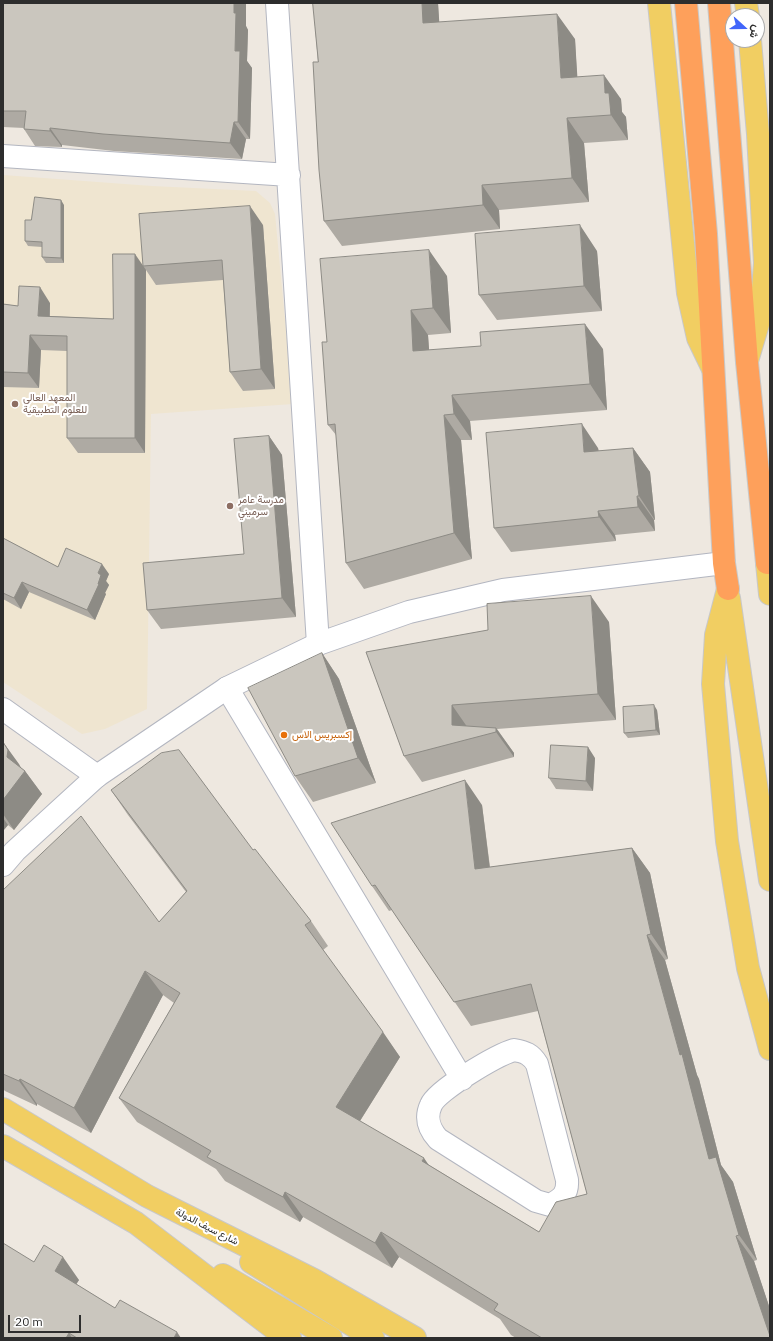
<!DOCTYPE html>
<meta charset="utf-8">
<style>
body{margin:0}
#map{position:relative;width:773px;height:1341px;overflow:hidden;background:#eee8e0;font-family:"IBM Plex Sans",Vazirmatn,sans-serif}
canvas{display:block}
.frame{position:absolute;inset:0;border:4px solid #2d2d2d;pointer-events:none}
.north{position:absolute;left:725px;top:8px;width:40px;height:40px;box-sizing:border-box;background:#fff;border:1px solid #ababab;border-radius:50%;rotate:111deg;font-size:11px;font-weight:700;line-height:16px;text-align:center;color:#2d2d2d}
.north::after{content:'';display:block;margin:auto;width:14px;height:18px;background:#4165fa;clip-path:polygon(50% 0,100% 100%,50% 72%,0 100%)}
.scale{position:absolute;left:8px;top:1315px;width:73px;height:18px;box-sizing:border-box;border:2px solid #2d2d2d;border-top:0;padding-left:5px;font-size:12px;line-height:14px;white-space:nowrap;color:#2d2d2d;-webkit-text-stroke:3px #fff;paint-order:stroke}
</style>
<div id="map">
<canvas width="773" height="1341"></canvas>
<div class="frame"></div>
<div class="north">ش</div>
<div class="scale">20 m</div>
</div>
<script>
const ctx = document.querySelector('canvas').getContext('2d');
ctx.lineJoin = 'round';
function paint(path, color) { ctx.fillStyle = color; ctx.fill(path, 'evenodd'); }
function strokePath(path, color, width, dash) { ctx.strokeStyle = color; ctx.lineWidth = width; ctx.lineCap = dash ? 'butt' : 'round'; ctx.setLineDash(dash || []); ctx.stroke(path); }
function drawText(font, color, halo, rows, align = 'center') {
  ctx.font = font + ' "IBM Plex Sans",Vazirmatn,sans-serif'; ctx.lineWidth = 4; ctx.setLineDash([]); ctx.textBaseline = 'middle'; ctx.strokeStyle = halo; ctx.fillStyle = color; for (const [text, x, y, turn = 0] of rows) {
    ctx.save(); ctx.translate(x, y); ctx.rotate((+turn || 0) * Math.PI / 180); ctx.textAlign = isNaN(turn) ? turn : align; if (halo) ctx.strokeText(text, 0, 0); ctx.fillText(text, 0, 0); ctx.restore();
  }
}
const education = new Path2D(`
 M 3,175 L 152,186 L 256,191 L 270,203 L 275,214 L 293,404 L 151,414 L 147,709 L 105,729 L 82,734 L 3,682 Z`);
const street = new Path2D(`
 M 277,3 L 318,644
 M 3,156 L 289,175
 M 227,688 L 462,1079
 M 3,709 L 97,776
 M 514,1050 C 525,1052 531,1054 537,1064 L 567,1180 C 568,1194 562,1199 550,1205 L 536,1201 L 438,1139 C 429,1129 425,1118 431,1105 C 437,1090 497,1055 514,1050 Z`);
const secondary = new Path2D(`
 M 3,865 L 15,851 L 97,776 L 227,688 L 318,644 L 409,612 L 503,590 L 724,563`);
const primary = new Path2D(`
 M 659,3 L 688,293 L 698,338 L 712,367
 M 746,3 L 748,16
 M 747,361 L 761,314 L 765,263 L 758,134 L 750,40
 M 767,563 L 770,594
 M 728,589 L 716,635 L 713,684 L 727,841 L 748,968 L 770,1049
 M 729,598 L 770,880
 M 3,1109 L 147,1196 L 314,1280 L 415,1338
 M 3,1146 L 136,1223 L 276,1330 L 290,1338
 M 251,1262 L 373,1338
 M 223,1275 L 331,1338`);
const highway = new Path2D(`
 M 686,3 L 706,234 L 724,563 L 728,589
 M 719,3 L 747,362 L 767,563`);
const wall = new Path2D(`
 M 3,3 L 246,3 L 246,26 L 248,30 L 247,61 L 252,68 L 250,139 L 246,139 L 242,159 L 114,151 L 62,145 L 62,147 L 35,146 L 24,129 L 24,128 L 3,127 Z
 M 313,3 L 438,3 L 439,22 L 575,39 L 577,77 L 621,99 L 622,112 L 626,117 L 628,140 L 584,143 L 589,202 L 499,210 L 500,229 L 342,246 L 324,221 L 318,62 Z
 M 64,205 L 64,263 L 46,263 L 42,257 L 42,247 L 28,246 L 25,241 L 31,220 Z
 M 263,225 L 275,389 L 243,391 L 230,372 L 223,280 L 156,285 L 146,270 L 145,453 L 78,453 L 67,438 L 67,351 L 41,350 L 39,388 L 3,387 L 3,304 L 18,306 L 50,303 L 50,316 L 113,319 L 143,266 Z
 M 597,251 L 602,311 L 497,320 L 479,295 Z
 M 447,276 L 451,333 L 428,335 L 429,350 L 603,349 L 607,410 L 470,421 L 472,440 L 461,440 L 472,559 L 364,589 L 346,563 L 336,435 L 328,425 L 327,342 Z
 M 269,436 L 282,455 L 296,617 L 161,629 L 147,610 L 244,554 Z
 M 598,448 L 599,451 L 633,448 L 650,472 L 655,520 L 654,520 L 655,531 L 615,535 L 616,541 L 511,552 L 494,528 Z
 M 3,538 L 58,567 L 109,574 L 106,581 L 109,585 L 105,593 L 106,594 L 95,620 L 29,592 L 21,609 L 3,599 Z
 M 609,622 L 616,720 L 497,729 L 514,753 L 514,757 L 422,782 L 404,756 L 366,652 Z
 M 322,653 L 339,679 L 376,783 L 313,802 L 295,776 Z
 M 657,710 L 660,735 L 628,738 L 624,733 Z
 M 3,742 L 20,767 L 25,771 L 42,794 L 14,830 L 8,825 L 3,831 Z
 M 595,758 L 593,791 L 556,789 L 549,778 Z
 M 111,790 L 253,850 L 311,921 L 328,946 L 323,950 L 400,1057 L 360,1121 L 429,1165 L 539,1232 L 587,1194 L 538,1011 L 471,1026 L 392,910 L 389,911 L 372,886 L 482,805 L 490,867 L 632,848 L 650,873 L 668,959 L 665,960 L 697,1075 L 699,1079 L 721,1165 L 733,1182 L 757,1260 L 754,1261 L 770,1309 L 770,1338 L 516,1338 L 511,1335 L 500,1319 L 399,1257 L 392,1268 L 303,1217 L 300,1222 L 225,1181 L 216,1169 L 137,1122 L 119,1098 L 174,1003 L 163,995 L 91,1133 L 37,1104 L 37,1106 L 5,1091 L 3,1089 L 3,890 L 159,922 L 186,892 L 128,815 Z
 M 34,1262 L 79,1280 L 76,1284 L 115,1308 L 181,1338 L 3,1338 Z`);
const shadedWall = new Path2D(`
 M 234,3 L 246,3 L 246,26 L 248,30 L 247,61 L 252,68 L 250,139 L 238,122 L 234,13 Z
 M 422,3 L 438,3 L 441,48 L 423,23 Z
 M 557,14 L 575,39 L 579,103 L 561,78 Z
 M 604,75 L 621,99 L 622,112 L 626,117 L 628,140 L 611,115 L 605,93 Z
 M 567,118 L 584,143 L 589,202 L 572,178 Z
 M 234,122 L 246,139 L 242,159 L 230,143 Z
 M 50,128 L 62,145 L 62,147 L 50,131 Z
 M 482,185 L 499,210 L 500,229 L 483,205 Z
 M 61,200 L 64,205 L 64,263 L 61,258 Z
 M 250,206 L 263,225 L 275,389 L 261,369 Z
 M 580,225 L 597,251 L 602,311 L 584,286 Z
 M 429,250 L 447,276 L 451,333 L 433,308 Z
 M 135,254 L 146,270 L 145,453 L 135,438 Z
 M 40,287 L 50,303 L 49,331 L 38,316 Z
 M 411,310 L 428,335 L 431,377 L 413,351 Z
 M 585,324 L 603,349 L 607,410 L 590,384 Z
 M 30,335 L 41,350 L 39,388 L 28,373 Z
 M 452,395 L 470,421 L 472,440 L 454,414 Z
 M 444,415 L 461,440 L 472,559 L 454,533 Z
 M 582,424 L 598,448 L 601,476 L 584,452 Z
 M 269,436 L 282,455 L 296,617 L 282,598 Z
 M 633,448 L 650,472 L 655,520 L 639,496 Z
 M 637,496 L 654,520 L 655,531 L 638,507 Z
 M 598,511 L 615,535 L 616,541 L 599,517 Z
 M 102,564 L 109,574 L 106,581 L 109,585 L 105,593 L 106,594 L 95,620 L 87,610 L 98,584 L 98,573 Z
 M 22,582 L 29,592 L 21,609 L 14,598 Z
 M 591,596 L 609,622 L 616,720 L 598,694 Z
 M 322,653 L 339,679 L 376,783 L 358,758 Z
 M 452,705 L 470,731 L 452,725 Z
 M 654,705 L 657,710 L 660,735 L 656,730 Z
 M 496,728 L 514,753 L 514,757 L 496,732 Z
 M 3,742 L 19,764 L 24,773 L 25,771 L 42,794 L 14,830 L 3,814 L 3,800 L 7,757 Z
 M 588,747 L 595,758 L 593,791 L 586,781 Z
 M 465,780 L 482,805 L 493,894 L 475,869 Z
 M 3,818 L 8,825 L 3,831 Z
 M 632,848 L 650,873 L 668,959 L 651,934 Z
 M 647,935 L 665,960 L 697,1075 L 699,1079 L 721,1165 L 733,1182 L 757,1260 L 739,1235 L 709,1159 Z
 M 145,971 L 163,995 L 91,1133 L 74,1108 Z
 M 383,1032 L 400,1057 L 353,1132 L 336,1107 Z
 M 20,1079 L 37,1104 L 37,1106 L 19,1081 Z
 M 424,1158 L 441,1183 L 422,1161 Z
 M 285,1192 L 303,1217 L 300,1222 L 283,1197 Z
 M 381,1232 L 399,1257 L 392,1268 L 375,1243 Z
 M 736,1236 L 754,1261 L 770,1309 L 770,1336 Z
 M 63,1257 L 79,1280 L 70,1294 L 55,1271 Z
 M 177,1332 L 181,1338 L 174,1338 Z
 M 69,1333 L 72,1338 L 66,1338 Z`);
const building = new Path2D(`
 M 3,3 L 234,3 L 234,13 L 236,13 L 235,51 L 240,51 L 238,122 L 234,122 L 230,143 L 103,134 L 50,128 L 50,131 L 24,129 L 26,111 L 3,111 Z
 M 313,3 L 422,3 L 423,23 L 557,14 L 561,78 L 604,75 L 605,93 L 609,93 L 611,115 L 567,118 L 572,178 L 482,185 L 483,205 L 324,221 L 319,170 L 313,62 L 318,62 Z
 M 35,197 L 61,200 L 61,258 L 42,257 L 42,242 L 25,241 L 25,220 L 31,220 Z
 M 250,206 L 261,369 L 230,372 L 222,260 L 143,266 L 139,214 Z
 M 580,225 L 584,286 L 479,295 L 475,234 Z
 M 429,250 L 433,308 L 411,310 L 413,351 L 481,346 L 480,332 L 585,324 L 590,384 L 452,395 L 454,414 L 444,415 L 454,533 L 346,563 L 335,424 L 328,425 L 322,342 L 327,342 L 320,259 Z
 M 113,254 L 135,254 L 135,438 L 67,438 L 67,336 L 30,335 L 28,373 L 3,372 L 3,304 L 18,306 L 19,286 L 40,287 L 38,316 L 113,319 Z
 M 582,424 L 584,452 L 633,448 L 639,496 L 637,496 L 638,507 L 598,511 L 599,517 L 494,528 L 486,433 Z
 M 269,436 L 282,598 L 147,610 L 143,563 L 244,554 L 234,439 Z
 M 3,538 L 58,567 L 66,548 L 102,564 L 98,573 L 101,575 L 98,584 L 99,584 L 87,610 L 22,582 L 14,598 L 3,593 Z
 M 591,596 L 598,694 L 452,705 L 452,725 L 496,728 L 496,732 L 404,756 L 366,652 L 488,630 L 487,604 Z
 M 322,653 L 358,758 L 295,776 L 248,688 Z
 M 654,705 L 656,730 L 624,733 L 623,707 Z
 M 3,742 L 8,750 L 7,757 L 25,771 L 3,800 Z
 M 551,745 L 588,747 L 586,781 L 549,778 Z
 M 179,750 L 253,850 L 255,849 L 311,921 L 305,925 L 383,1032 L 336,1107 L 424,1158 L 422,1161 L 539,1232 L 556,1202 L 587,1194 L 531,984 L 454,1002 L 375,885 L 372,886 L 331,823 L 465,780 L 475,869 L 632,848 L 651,934 L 647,935 L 680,1055 L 682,1054 L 709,1159 L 716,1157 L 739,1235 L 736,1236 L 770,1336 L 770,1338 L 542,1338 L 494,1310 L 498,1304 L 381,1232 L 375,1243 L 285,1192 L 283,1197 L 207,1157 L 211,1151 L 119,1098 L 180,993 L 145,971 L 74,1108 L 20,1079 L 19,1081 L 3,1074 L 3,890 L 81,816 L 159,922 L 187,891 L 111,790 L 161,753 Z
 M 3,1243 L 34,1262 L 44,1245 L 63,1257 L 55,1271 L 115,1308 L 120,1300 L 177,1332 L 174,1338 L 77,1338 L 69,1333 L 66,1338 L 3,1338 Z`);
const markers = [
 [15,404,4,"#8d6e63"],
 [230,506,4,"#8d6e63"],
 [284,735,4,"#e8710a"]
];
const educationNames = [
 ["المعهد العالي",23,398],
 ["للعلوم التطبيقية",23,410],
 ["مدرسة عامر",238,500],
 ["سرميني",238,512]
];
const foodNames = [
 ["إكسبريس الاس",292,735]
];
const streetNames = [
 ["شارع سيف الدولة",207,1227,27]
];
paint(education, '#efe5d0');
strokePath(street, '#b3b6c0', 24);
strokePath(secondary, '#b3b6c0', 24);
strokePath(primary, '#c8c8c8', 24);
strokePath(highway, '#c8c8c8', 24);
strokePath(street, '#fff', 22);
strokePath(secondary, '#fff', 22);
strokePath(primary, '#f1ce62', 22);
strokePath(highway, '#fea05b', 22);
paint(wall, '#aeaaa3');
paint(shadedWall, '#8d8b85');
paint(building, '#cac6be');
strokePath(building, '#8d8b85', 1);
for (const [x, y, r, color] of markers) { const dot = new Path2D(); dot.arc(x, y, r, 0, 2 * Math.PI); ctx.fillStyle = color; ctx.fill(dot); strokePath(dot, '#fff', 1.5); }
drawText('10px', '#785e54', '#fff', educationNames, 'left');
drawText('10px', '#c56008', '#fff', foodNames, 'left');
drawText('10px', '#2d2d2d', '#fff', streetNames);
</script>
